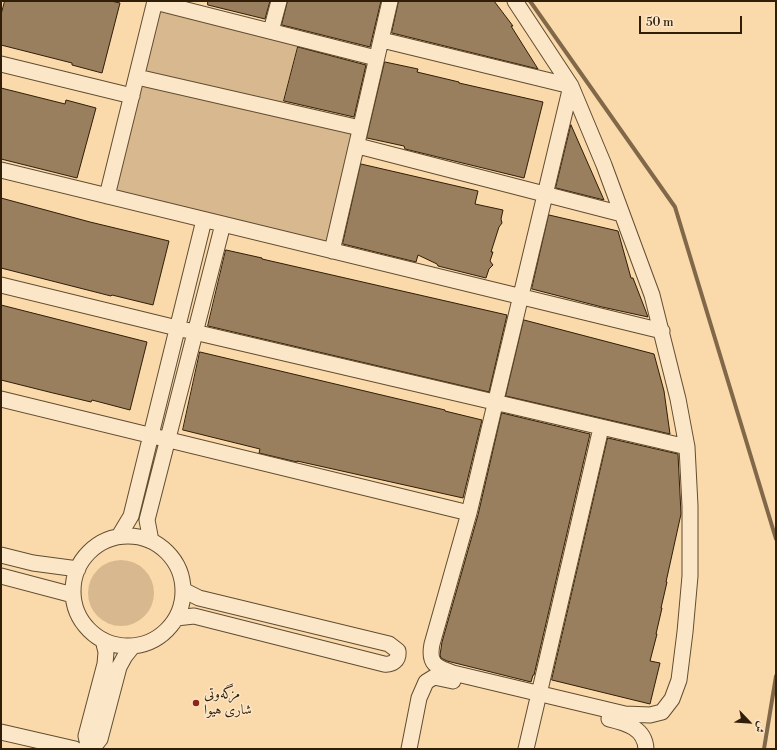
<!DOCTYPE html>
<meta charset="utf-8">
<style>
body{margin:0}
#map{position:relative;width:777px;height:750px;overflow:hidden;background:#fad9ab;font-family:"Libre Bodoni",Amiri,serif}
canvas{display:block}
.frame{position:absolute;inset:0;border:2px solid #301e08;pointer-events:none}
.north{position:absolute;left:729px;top:702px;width:40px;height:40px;-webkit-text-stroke:3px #fce6c8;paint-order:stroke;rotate:115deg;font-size:11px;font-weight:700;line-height:16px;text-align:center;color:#301e08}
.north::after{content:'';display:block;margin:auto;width:14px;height:18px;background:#301e08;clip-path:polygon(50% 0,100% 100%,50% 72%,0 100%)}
.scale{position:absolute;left:639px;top:16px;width:103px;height:18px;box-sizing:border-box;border:2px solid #301e08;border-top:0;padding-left:5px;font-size:12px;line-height:14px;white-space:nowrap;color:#301e08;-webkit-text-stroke:3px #fce6c8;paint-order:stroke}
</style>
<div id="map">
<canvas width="777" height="750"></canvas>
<div class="frame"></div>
<div class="north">ش</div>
<div class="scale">50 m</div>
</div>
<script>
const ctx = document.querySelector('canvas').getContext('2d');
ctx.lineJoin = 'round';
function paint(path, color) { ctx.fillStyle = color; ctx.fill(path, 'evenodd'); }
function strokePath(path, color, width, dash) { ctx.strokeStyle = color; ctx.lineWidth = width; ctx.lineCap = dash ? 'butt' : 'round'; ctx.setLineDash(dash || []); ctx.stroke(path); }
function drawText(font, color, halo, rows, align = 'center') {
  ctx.font = font + ' "Libre Bodoni",Amiri,serif'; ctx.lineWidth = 3; ctx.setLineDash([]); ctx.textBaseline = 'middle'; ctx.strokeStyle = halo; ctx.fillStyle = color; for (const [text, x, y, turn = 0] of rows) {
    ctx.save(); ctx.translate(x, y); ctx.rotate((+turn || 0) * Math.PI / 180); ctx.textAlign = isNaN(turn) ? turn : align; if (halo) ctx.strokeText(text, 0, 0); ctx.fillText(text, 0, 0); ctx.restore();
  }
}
const green = new Path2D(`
 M 160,9 L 298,44 L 283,104 L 145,71 Z
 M 141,84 L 354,134 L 328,242 L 115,191 Z
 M88 593a33 33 0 1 1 66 0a33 33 0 1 1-66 0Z`);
const stream = new Path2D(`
 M 530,1 L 675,207 L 776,539
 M 764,749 L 776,676`);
const building = new Path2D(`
 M 5,1 L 111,1 L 120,3 L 102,73 L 72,65 L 72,63 L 1,45 L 1,15 Z
 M 208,1 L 270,1 L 265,19 L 208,5 Z
 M 288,1 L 381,1 L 370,47 L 282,25 Z
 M 399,1 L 494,1 L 513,26 L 511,26 L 538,69 L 392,33 Z
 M 298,47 L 366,65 L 354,117 L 284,101 Z
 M 385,62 L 418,69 L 417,72 L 459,82 L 459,83 L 543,102 L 524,178 L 405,149 L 404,146 L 367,138 Z
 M 1,88 L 65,104 L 66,100 L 96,108 L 77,178 L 1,159 Z
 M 571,125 L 604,200 L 556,188 Z
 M 361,164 L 478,191 L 475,204 L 503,210 L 501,219 L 502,223 L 499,227 L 491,252 L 493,252 L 490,261 L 493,265 L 489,269 L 486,278 L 438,266 L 437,264 L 418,255 L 416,262 L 343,244 Z
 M 1,198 L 90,222 L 169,241 L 153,305 L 112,295 L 111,296 L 1,268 Z
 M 549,215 L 618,231 L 631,278 L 633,278 L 648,317 L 602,307 L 532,289 Z
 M 226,250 L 262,258 L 262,259 L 507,315 L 489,392 L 208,326 Z
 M 1,305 L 147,342 L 130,410 L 92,400 L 91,402 L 53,393 L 1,380 Z
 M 524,320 L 654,354 L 664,391 L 670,434 L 506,396 Z
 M 200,352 L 445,410 L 445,411 L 482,420 L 463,498 L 297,461 L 297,462 L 259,453 L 260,449 L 183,430 Z
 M 502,413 L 590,434 L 534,675 L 533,675 L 531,682 L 447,661 L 441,658 L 440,655 L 442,642 L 478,515 Z
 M 608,438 L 678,454 L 681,514 L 666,582 L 667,582 L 661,608 L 662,608 L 656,634 L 657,634 L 650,661 L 660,663 L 650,704 L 552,680 Z`);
const minor = new Path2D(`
 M 155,2 L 376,58
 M 271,31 L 279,1
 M 382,40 L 571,86 L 469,513 L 432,644 C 428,664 436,667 453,673 L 625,714 L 650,715 L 662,712 L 672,699 L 679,680 L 685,632 L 690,576 L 690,506 L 687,447 L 678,399 L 652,295 L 604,165 L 571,86 L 515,1
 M 1,64 L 132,96
 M 137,77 L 360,128
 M 358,146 L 622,214
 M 1,170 L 662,331
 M 107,196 L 155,1
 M 332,251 L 390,1
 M 1,285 L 177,328 L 687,447
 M 1,399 L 469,513
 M73 591a55 55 0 1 1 110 0a55 55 0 1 1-110 0Z
 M 119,536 L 131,516 L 204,220
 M 151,541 L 147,520 L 223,224
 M 1,555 L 33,563 L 78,569
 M 1,576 L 73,595
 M 176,618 L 194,616 L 384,664 C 393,665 399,660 398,651 L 389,644 L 199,598 L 183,590
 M 539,694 L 601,428
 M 609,719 C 626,723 645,728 646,749
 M 1,732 L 75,749
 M 89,749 L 86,736 L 105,664 L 106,652 L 103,640
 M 92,749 L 100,739 L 119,667 L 125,656 L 133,646
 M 409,749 L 419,698 L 426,682 L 434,677 L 453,681
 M 526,749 L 537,702`);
const markers = [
 [196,703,4,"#8f2418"]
];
const poiNames = [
 ["مزگەوتی",204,695],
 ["شاری هیوا",204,711]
];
paint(green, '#d8b98f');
strokePath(stream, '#806849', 4);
paint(building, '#997f5d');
strokePath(building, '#301e08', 1);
strokePath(minor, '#624d31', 17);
strokePath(minor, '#fce6c8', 15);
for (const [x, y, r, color] of markers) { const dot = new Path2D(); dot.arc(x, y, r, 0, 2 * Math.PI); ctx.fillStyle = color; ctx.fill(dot); strokePath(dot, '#fce6c8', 1.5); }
drawText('14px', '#301e08', '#fce6c8', poiNames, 'left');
</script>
